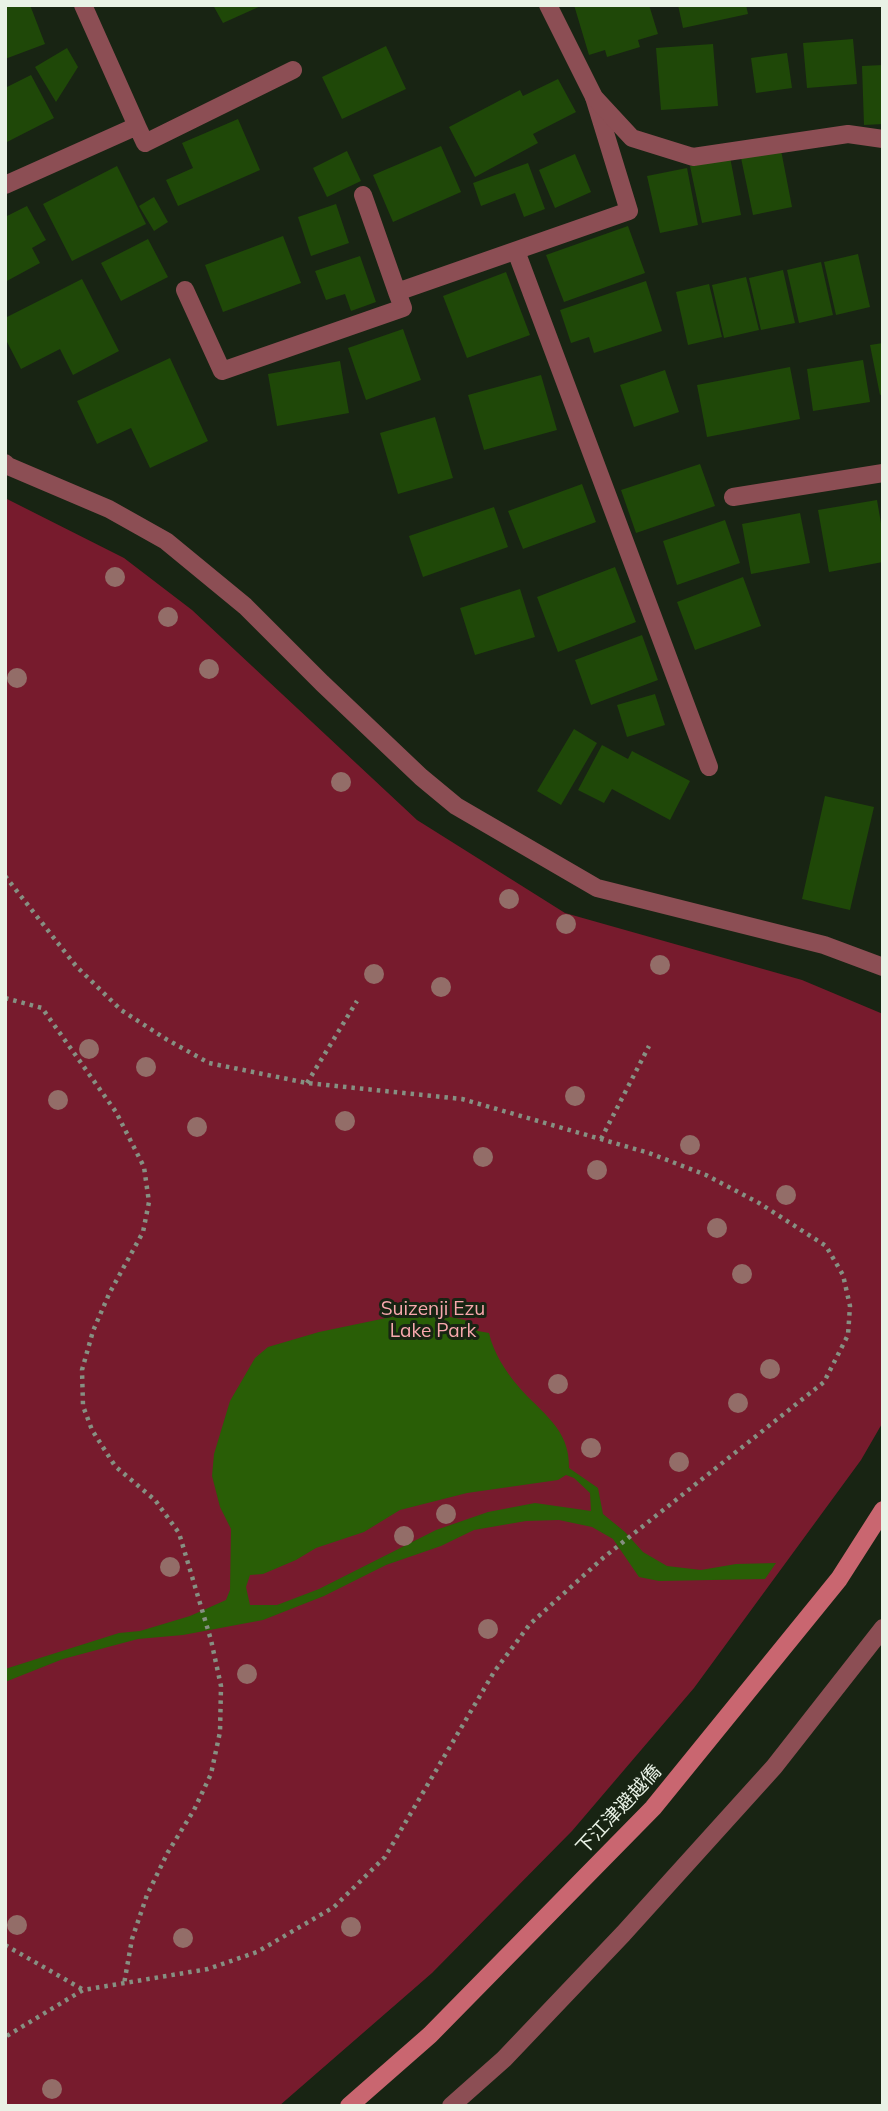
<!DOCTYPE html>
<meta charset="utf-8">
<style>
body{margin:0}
#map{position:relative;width:888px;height:2111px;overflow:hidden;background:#182413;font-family:Mulish,sans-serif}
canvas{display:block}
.frame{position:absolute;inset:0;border:7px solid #e9f2e6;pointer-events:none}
</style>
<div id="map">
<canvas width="888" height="2111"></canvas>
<div class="frame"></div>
</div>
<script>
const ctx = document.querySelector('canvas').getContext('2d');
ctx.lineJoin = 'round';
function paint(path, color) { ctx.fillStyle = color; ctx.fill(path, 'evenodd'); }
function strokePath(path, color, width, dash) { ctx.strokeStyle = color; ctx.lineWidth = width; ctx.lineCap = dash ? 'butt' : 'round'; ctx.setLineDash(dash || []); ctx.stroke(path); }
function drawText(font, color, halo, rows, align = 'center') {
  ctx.font = font + ' Mulish,"Noto Sans JP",sans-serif'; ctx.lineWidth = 6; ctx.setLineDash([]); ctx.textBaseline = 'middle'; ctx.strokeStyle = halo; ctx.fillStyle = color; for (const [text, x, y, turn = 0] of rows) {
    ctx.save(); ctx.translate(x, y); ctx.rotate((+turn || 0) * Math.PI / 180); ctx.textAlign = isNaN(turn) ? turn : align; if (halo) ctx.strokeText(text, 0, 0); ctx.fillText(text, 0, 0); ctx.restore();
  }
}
const green = new Path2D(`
 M 5,498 L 124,558 L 192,610 L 417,820 L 565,913 L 802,980 L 883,1014 L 883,1422 L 861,1460 L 694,1688 L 572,1831 L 432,1973 L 279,2106 L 5,2106 Z`);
const water = new Path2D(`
 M 440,1315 L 465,1320 L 478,1331 L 489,1333 C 493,1352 506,1372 518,1386 C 541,1413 570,1428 569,1468 L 598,1488 L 603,1514 L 625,1532 L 643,1552 L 667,1566 L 701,1570 L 736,1564 L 776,1563 L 765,1579 L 659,1581 L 639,1577 L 613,1539 L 592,1527 L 559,1520 L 526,1521 L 474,1530 L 441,1546 L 386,1565 L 324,1596 L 263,1620 L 183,1635 L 138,1639 L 63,1659 L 5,1682 L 5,1669 L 119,1633 L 140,1631 L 190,1616 L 226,1600 L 230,1590 L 231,1529 L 220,1507 L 212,1476 L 214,1454 L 230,1401 L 255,1358 L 268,1347 L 319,1332 L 391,1317 ZM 566,1475 L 574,1478 L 590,1493 L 591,1511 L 535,1503 L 488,1512 L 436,1530 L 319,1589 L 277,1605 L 250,1605 L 246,1587 L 250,1575 L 263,1574 L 296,1560 L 316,1548 L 364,1532 L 400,1510 L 467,1493 L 558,1480 Z`);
const building = new Path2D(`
 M 5,5 L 30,5 L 45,44 L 5,59 Z
 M 213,5 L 263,5 L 223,23 Z
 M 574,5 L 649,5 L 658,34 L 638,40 L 640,47 L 607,57 L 605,50 L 589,55 Z
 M 678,5 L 746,5 L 748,14 L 683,28 Z
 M 853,39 L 857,84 L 807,88 L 803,43 Z
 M 713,44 L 718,106 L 661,110 L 656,48 Z
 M 386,46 L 406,89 L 342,119 L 322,77 Z
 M 67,48 L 78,67 L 56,102 L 35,67 Z
 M 787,53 L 792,88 L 756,93 L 751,58 Z
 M 883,65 L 883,124 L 864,125 L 862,66 Z
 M 31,75 L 54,118 L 5,143 L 5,88 Z
 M 558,79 L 576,112 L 533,134 L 538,143 L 475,177 L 449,127 L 520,90 L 523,96 Z
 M 238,119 L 260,170 L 178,206 L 166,180 L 193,168 L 182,143 Z
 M 441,146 L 461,192 L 393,222 L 373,175 Z
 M 781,150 L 792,207 L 753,215 L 741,158 Z
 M 347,151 L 361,181 L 327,197 L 313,168 Z
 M 575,154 L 591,192 L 555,208 L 539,170 Z
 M 730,157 L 741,215 L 702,223 L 690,166 Z
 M 528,163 L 545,209 L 524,217 L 515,193 L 481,206 L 473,183 Z
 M 117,166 L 146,224 L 72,261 L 43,204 Z
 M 687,168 L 698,225 L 660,233 L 647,176 Z
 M 154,197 L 168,222 L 154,231 L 139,206 Z
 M 336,204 L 349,243 L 311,256 L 298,217 Z
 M 27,206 L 46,240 L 32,248 L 40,263 L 5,282 L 5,217 Z
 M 628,226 L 645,273 L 564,302 L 546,255 Z
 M 283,236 L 301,283 L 223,312 L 205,265 Z
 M 148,239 L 168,277 L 121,301 L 101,263 Z
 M 858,254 L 870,307 L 836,315 L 824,262 Z
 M 360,256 L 376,302 L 351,311 L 345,294 L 326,300 L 315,271 Z
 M 821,262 L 833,315 L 799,323 L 787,270 Z
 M 783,270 L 795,323 L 761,330 L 749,278 Z
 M 506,272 L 530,335 L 467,358 L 443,296 Z
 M 746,277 L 759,330 L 724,338 L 712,285 Z
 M 82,279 L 119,351 L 73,375 L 60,349 L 21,369 L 5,338 L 5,318 Z
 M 646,281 L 662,331 L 594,353 L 589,337 L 571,343 L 560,310 Z
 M 709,284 L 722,337 L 688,345 L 676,292 Z
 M 403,329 L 421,380 L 366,400 L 348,348 Z
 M 883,343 L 883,394 L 880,395 L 870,345 Z
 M 170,358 L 208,441 L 150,468 L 131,428 L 97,444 L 77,401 Z
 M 863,360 L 870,402 L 813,411 L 807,369 Z
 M 340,361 L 349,413 L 277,426 L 268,374 Z
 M 790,367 L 800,419 L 707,437 L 697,385 Z
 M 665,370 L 679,412 L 634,427 L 620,385 Z
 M 541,375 L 557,430 L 484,450 L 468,395 Z
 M 435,417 L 453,478 L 398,494 L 380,433 Z
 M 700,464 L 715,506 L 636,533 L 621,490 Z
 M 582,484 L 596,522 L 523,549 L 508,511 Z
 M 877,500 L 883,535 L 883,562 L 829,572 L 818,510 Z
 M 494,507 L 508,547 L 423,577 L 409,536 Z
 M 800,513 L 810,563 L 751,574 L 742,524 Z
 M 725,520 L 740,563 L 677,585 L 663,541 Z
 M 615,567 L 636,622 L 558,652 L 537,597 Z
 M 743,577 L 761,626 L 695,650 L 677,602 Z
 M 520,589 L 535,637 L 475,655 L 460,608 Z
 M 642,635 L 658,680 L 591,705 L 575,660 Z
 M 655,694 L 665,725 L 627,737 L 617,705 Z
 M 574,729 L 597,743 L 561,805 L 537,791 Z
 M 602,745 L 628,759 L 632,751 L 690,781 L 670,820 L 612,789 L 604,803 L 578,790 Z
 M 825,796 L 874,807 L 850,910 L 802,899 Z`);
const path = new Path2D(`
 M 5,876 L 76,966 L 121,1010 L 166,1039 L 209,1063 L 307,1083 L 462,1099 L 649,1153 L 706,1175 L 759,1203 L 826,1246 L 843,1275 L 850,1306 L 848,1335 L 824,1382 L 603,1558 L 530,1624 L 494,1672 L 385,1857 L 334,1907 L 257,1952 L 208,1969 L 83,1990 L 5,2037
 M 5,998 L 42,1008 L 116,1112 L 144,1167 L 149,1202 L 143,1232 L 109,1294 L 93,1331 L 82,1370 L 83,1406 L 92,1430 L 115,1466 L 155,1500 L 179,1533 L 211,1640 L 221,1686 L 220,1732 L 211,1774 L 194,1810 L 168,1852 L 147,1895 L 132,1939 L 124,1984
 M 307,1083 L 357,1001
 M 601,1139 L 649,1046
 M 5,1945 L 82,1989`);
const lane = new Path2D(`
 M 137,126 L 145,143 L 293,70
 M 5,185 L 137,126 L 83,5
 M 363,195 L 397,292
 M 516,251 L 709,767
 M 185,290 L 222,371 L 403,308 L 397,292 L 629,211 L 594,97
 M 733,497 L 883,473`);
const street = new Path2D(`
 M 548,5 L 594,97 L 632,138 L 693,157 L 848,134 L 883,139
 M 5,463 L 8,466 L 109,509 L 166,541 L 245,606 L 322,683 L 421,777 L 456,806 L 597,888 L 824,945 L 883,967
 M 451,2106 L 504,2059 L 623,1934 L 774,1767 L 883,1628`);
const secondary = new Path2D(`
 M 349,2106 L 430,2035 L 653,1808 L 839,1579 L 883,1510`);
const trees = [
 [115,577],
 [168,617],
 [209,669],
 [17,678],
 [341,782],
 [509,899],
 [566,924],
 [660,965],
 [374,974],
 [441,987],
 [89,1049],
 [146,1067],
 [575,1096],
 [58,1100],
 [345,1121],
 [197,1127],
 [690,1145],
 [483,1157],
 [597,1170],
 [786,1195],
 [717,1228],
 [742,1274],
 [770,1369],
 [558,1384],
 [738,1403],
 [591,1448],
 [679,1462],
 [446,1514],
 [404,1536],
 [170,1567],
 [488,1629],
 [247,1674],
 [17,1925],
 [351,1927],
 [183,1938],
 [52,2089]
];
const parkNames = [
 ["Suizenji Ezu",433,1309],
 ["Lake Park",433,1331]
];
const streetNames = [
 ["下江津避越僑",619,1810,-47]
];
paint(green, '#771b2d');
paint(water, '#295e06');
paint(building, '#1f4808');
strokePath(path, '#869082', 4.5, [3.5, 5]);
strokePath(lane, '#8c4e54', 18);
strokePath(street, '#8c4e54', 18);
strokePath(secondary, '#c96670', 18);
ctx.fillStyle = '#936d68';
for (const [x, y] of trees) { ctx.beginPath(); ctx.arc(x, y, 10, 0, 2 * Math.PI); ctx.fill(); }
drawText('19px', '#f7a8ad', '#182413', parkNames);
drawText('19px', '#e9f2e6', '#182413', streetNames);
</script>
